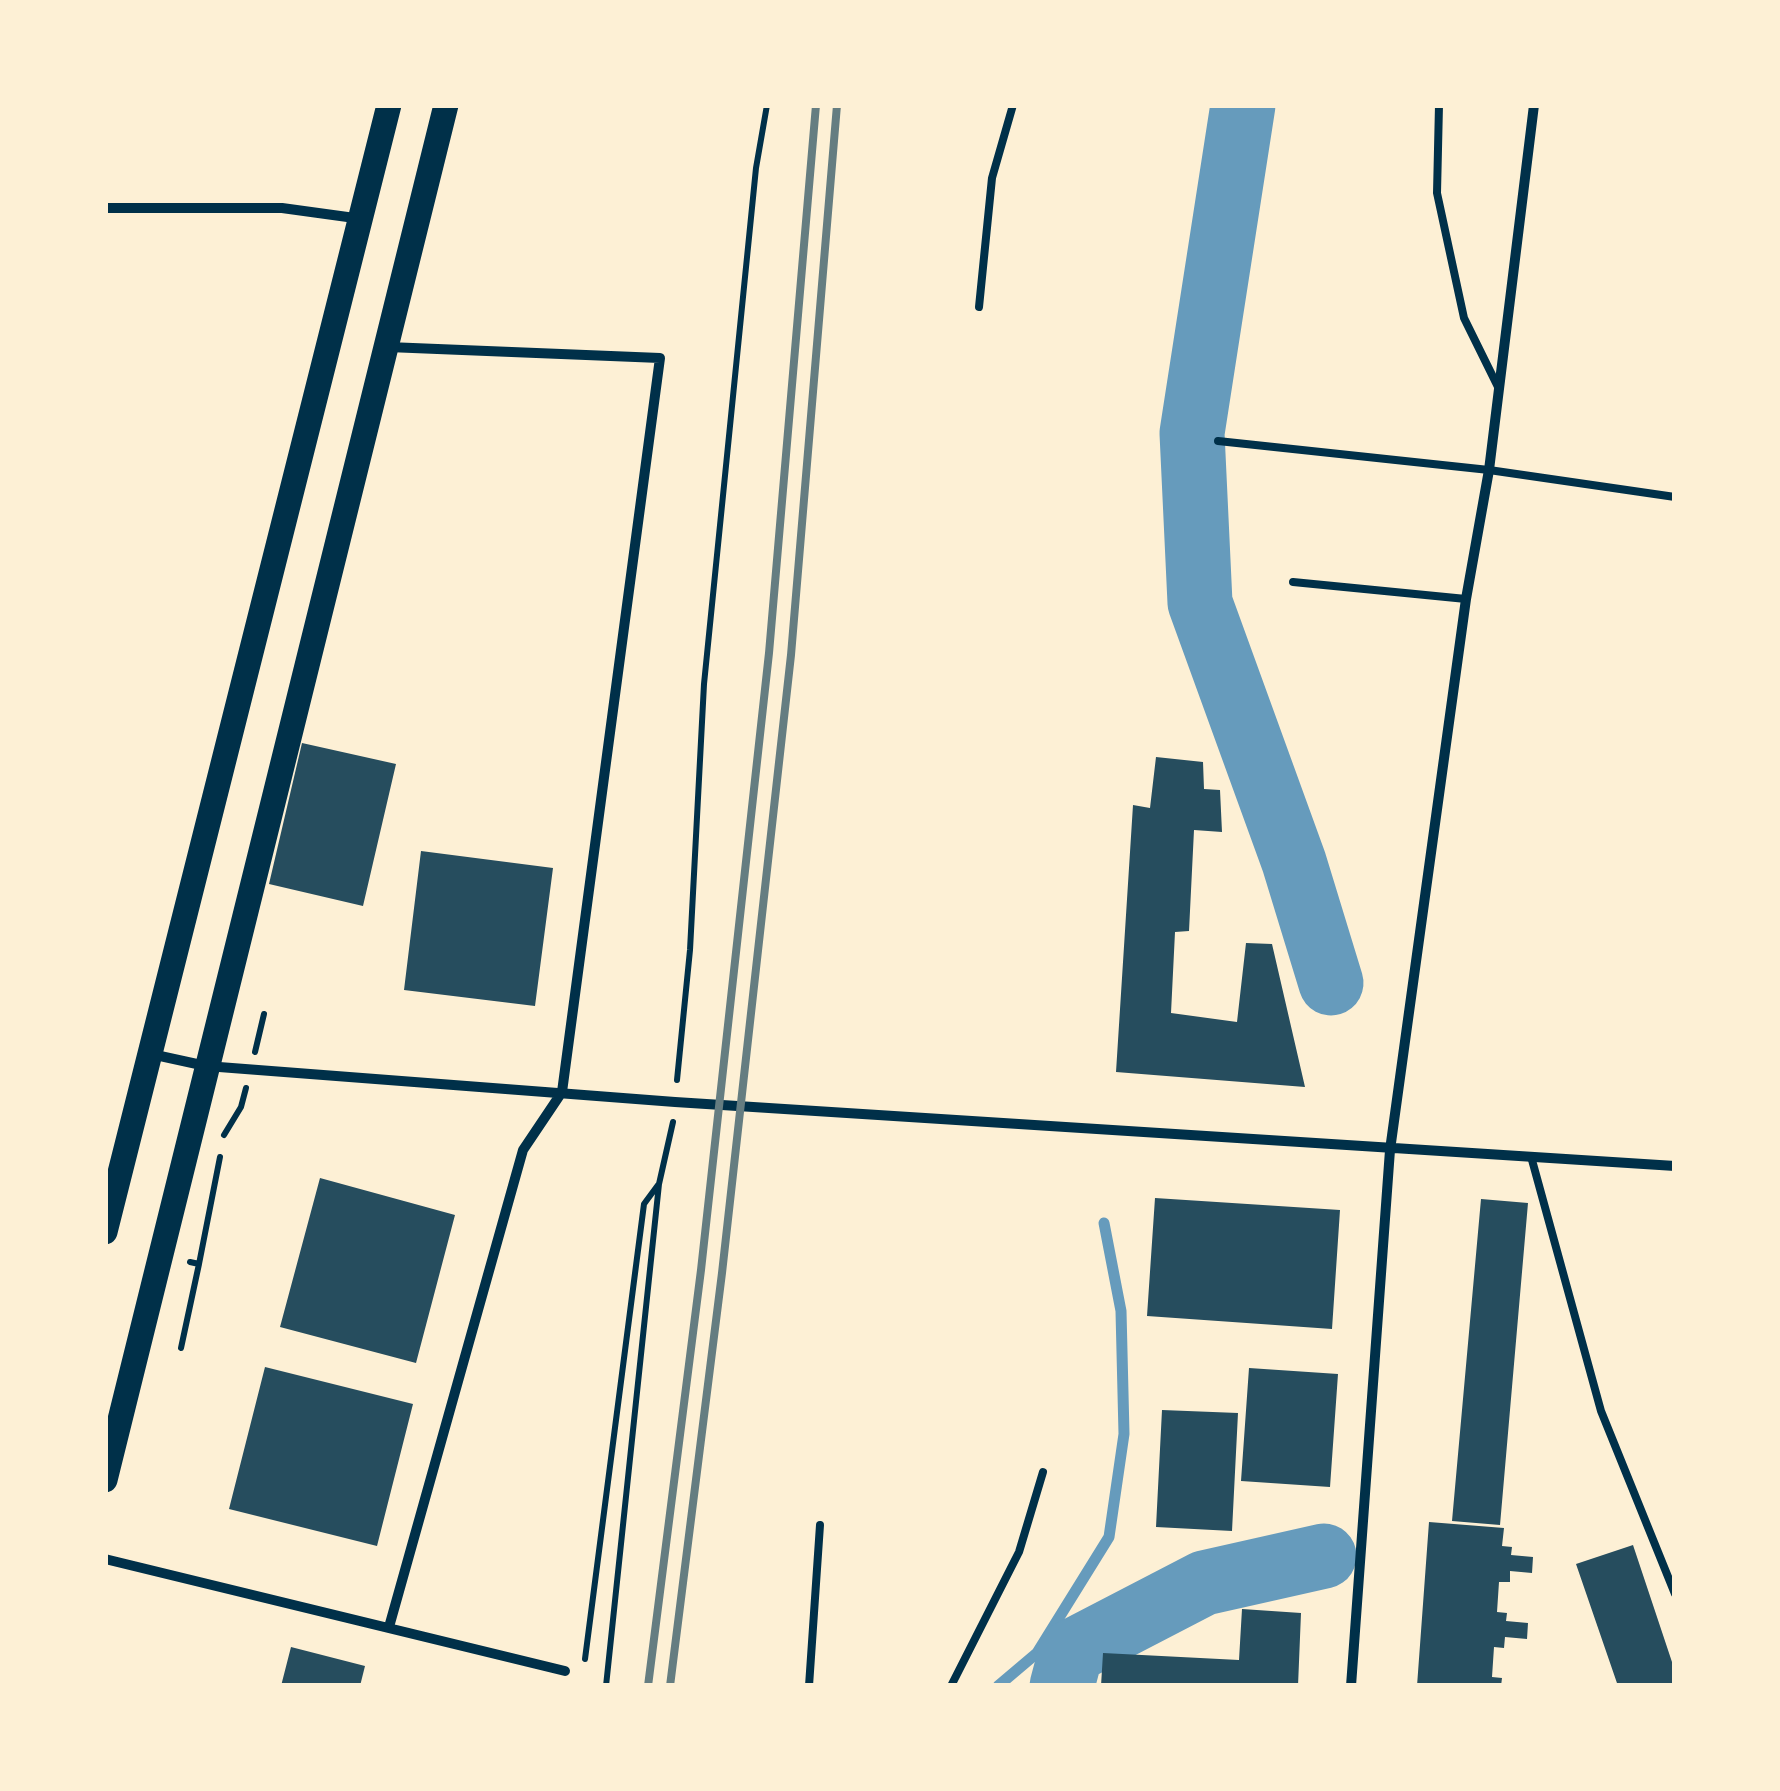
<!DOCTYPE html>
<style>
body{margin:0}
#map{position:relative;width:1780px;height:1791px;overflow:hidden;background:#fdf0d5;font-family:"Public Sans",sans-serif}
canvas{display:block}
.frame{position:absolute;inset:0;border:108px solid #fdf0d5;pointer-events:none}
</style>
<div id="map">
<canvas width="1780" height="1791"></canvas>
<div class="frame"></div>
</div>
<script>
const ctx = document.querySelector('canvas').getContext('2d');
ctx.lineJoin = 'round';
function strokePath(path, color, width, dash) { ctx.strokeStyle = color; ctx.lineWidth = width; ctx.lineCap = dash ? 'butt' : 'round'; ctx.setLineDash(dash || []); ctx.stroke(path); }
function paint(path, color) { ctx.fillStyle = color; ctx.fill(path, 'evenodd'); }
const stream = new Path2D(`
 M 998,1686 L 1037,1653 L 1109,1537 L 1124,1434 L 1121,1311 L 1104,1223`);
const river = new Path2D(`
 M 1243,105 L 1192,433 L 1200,603 L 1294,862 L 1331,983
 M 1062,1686 L 1071,1652 L 1204,1583 L 1324,1556`);
const building = new Path2D(`
 M 302,743 L 396,764 L 363,906 L 269,884 Z
 M 1156,757 L 1203,762 L 1204,789 L 1220,790 L 1222,832 L 1194,830 L 1189,931 L 1175,932 L 1171,1013 L 1237,1022 L 1246,943 L 1272,944 L 1305,1087 L 1116,1072 L 1133,805 L 1150,808 Z
 M 421,851 L 553,868 L 535,1006 L 404,990 Z
 M 320,1178 L 455,1215 L 416,1363 L 280,1327 Z
 M 1155,1198 L 1340,1210 L 1332,1329 L 1147,1316 Z
 M 1481,1199 L 1528,1203 L 1500,1525 L 1452,1521 Z
 M 265,1367 L 413,1404 L 377,1546 L 229,1509 Z
 M 1249,1368 L 1338,1374 L 1330,1487 L 1241,1481 Z
 M 1162,1410 L 1238,1413 L 1232,1531 L 1156,1527 Z
 M 1429,1522 L 1504,1528 L 1502,1546 L 1512,1547 L 1511,1555 L 1533,1557 L 1532,1573 L 1510,1571 L 1510,1582 L 1499,1582 L 1497,1612 L 1507,1613 L 1506,1621 L 1528,1623 L 1527,1639 L 1505,1637 L 1504,1648 L 1494,1647 L 1492,1677 L 1502,1678 L 1501,1686 L 1417,1686 Z
 M 1633,1545 L 1675,1671 L 1675,1686 L 1618,1686 L 1576,1564 Z
 M 1242,1609 L 1301,1613 L 1298,1686 L 1101,1686 L 1103,1653 L 1239,1660 Z
 M 291,1647 L 365,1666 L 360,1686 L 281,1686 Z`);
const path = new Path2D(`
 M 255,1052 L 264,1014
 M 677,1080 L 690,950 L 704,684 L 756,168 L 767,105
 M 224,1135 L 241,1107 L 246,1088
 M 190,1262 L 199,1264 L 220,1157
 M 181,1348 L 199,1264
 M 585,1659 L 644,1204 L 658,1185
 M 606,1686 L 659,1184 L 673,1122`);
const service = new Path2D(`
 M 1439,105 L 1437,193 L 1464,318 L 1499,389
 M 979,307 L 992,178 L 1013,105
 M 1218,441 L 1489,470 L 1675,497
 M 1293,582 L 1466,599
 M 1532,1160 L 1601,1411 L 1675,1594
 M 809,1686 L 820,1525
 M 951,1686 L 1019,1552 L 1043,1472`);
const minor = new Path2D(`
 M 105,208 L 282,208 L 362,219
 M 388,347 L 660,358 L 562,1092 L 523,1150 L 389,1627
 M 151,1054 L 206,1066 L 675,1102 L 1675,1166
 M 105,1559 L 565,1671
 M 1351,1686 L 1390,1150 L 1466,599 L 1489,470 L 1534,105`);
const primary = new Path2D(`
 M 105,1232 L 389,105
 M 105,1480 L 446,105`);
const rail = new Path2D(`
 M 648,1686 L 701,1270 L 769,653 L 816,105
 M 670,1686 L 722,1273 L 791,655 L 837,105`);
strokePath(stream, '#669bbc', 11);
strokePath(river, '#669bbc', 65);
paint(building, '#264d5e');
strokePath(path, '#003049', 6);
strokePath(service, '#003049', 8);
strokePath(minor, '#003049', 10);
strokePath(primary, '#003049', 25);
strokePath(rail, '#657d81', 8);
</script>
